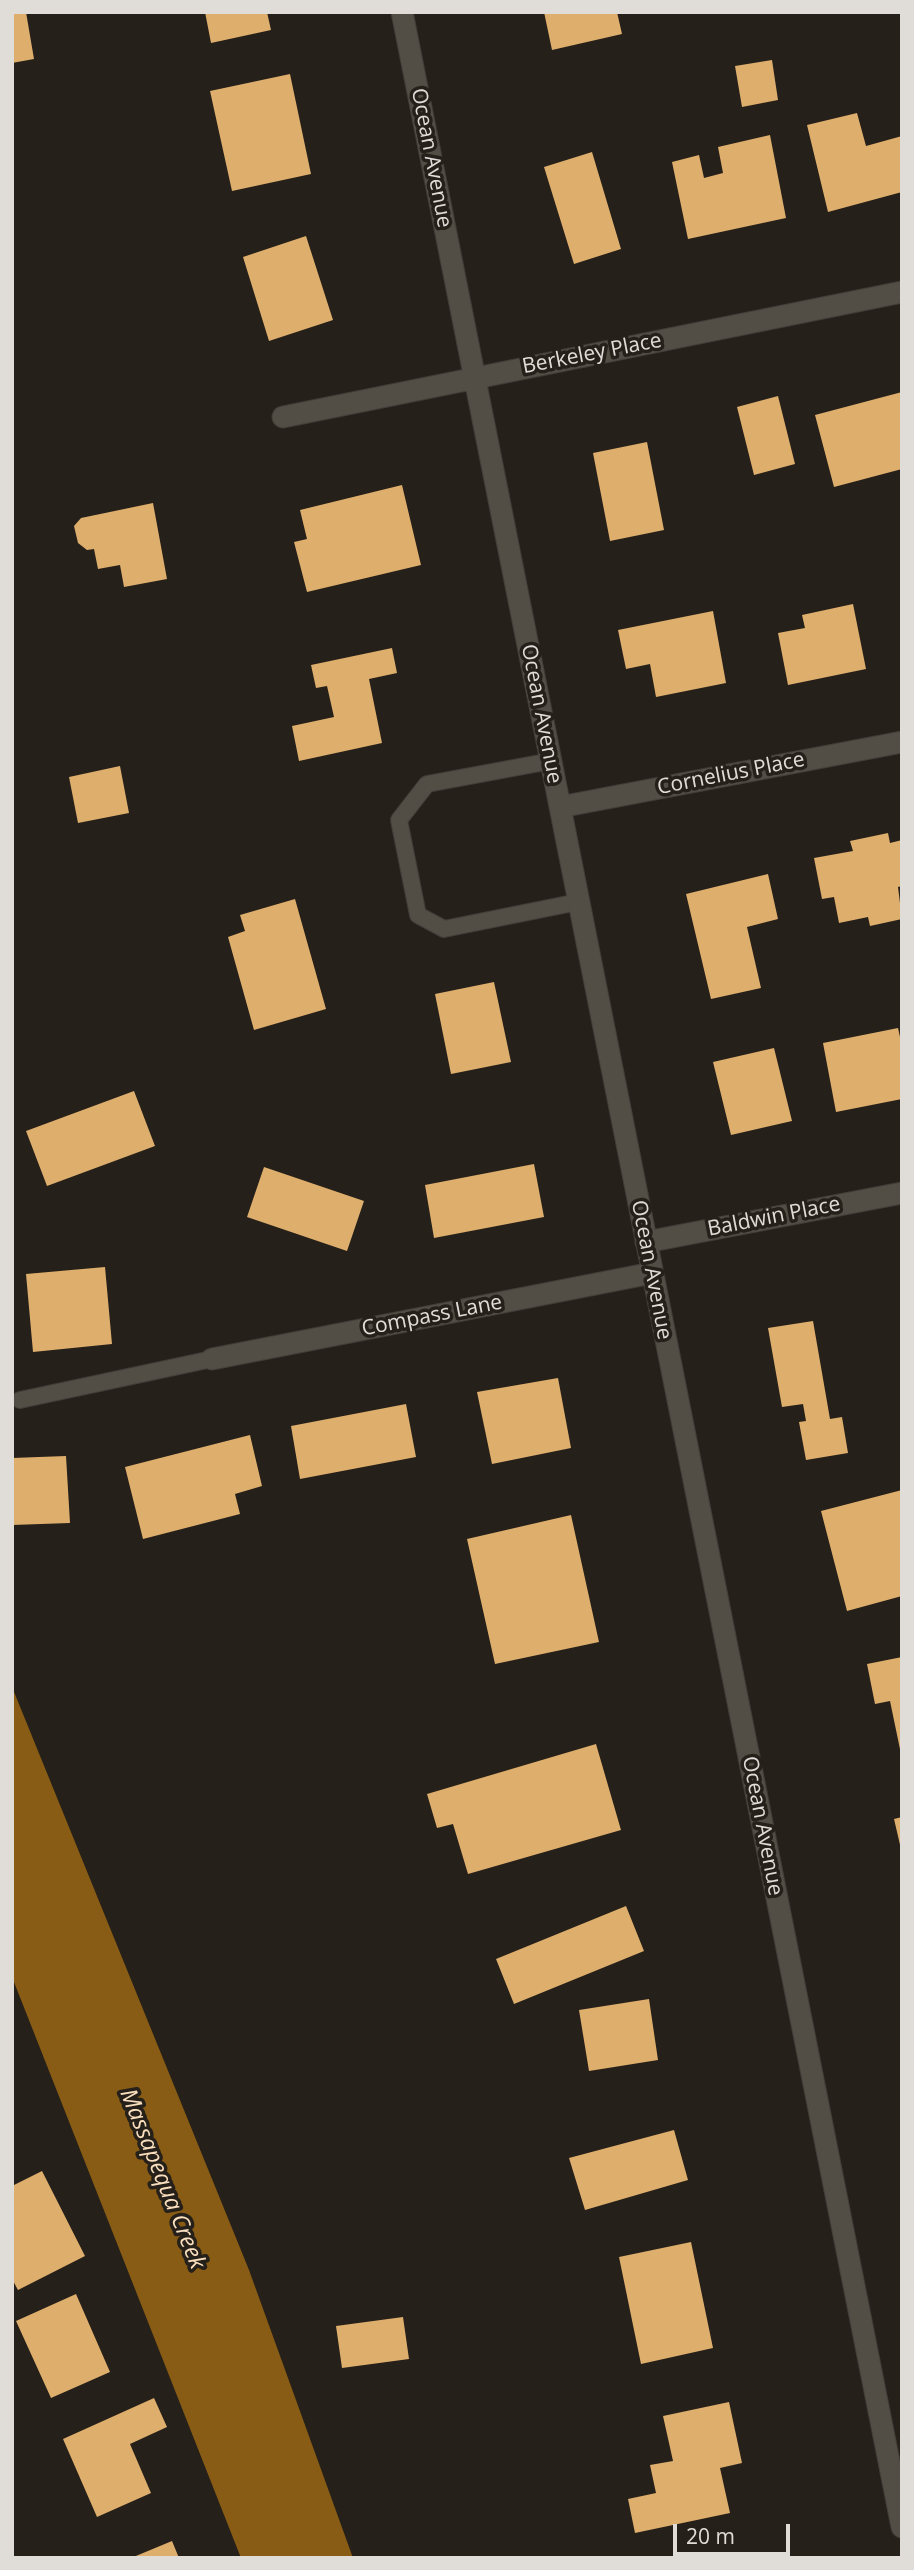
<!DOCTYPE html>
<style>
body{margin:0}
#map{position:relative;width:914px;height:2570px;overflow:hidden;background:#26201a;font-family:"Open Sans",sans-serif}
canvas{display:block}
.frame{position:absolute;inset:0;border:14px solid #e0ddd8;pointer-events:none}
.scale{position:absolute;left:673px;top:2524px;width:117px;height:32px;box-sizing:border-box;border:4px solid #e0ddd8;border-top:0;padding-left:9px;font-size:21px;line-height:24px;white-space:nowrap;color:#e0ddd8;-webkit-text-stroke:5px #26201a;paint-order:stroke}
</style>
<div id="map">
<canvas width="914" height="2570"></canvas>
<div class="frame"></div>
<div class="scale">20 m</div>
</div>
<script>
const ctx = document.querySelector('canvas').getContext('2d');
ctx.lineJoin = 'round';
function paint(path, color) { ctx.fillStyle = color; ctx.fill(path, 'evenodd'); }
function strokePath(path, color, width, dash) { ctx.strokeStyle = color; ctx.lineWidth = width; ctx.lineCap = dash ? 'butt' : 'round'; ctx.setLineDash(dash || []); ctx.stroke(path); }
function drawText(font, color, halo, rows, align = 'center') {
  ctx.font = font + ' "Open Sans",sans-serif'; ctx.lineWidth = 7; ctx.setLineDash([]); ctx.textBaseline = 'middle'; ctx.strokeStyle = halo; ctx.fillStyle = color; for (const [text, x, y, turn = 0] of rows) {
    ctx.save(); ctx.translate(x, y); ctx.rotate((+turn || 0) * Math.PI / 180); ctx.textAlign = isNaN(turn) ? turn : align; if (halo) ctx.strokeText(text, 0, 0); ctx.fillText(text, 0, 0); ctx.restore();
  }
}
const water = new Path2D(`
 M 12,1687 L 249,2270 L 353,2558 L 241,2558 L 12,1977 Z`);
const building = new Path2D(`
 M 12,12 L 26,12 L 34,59 L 12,63 Z
 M 205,12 L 267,12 L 271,30 L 211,43 Z
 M 544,12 L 617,12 L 622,34 L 552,50 Z
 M 772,60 L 778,100 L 742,107 L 735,66 Z
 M 290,74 L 311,174 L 232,191 L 210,91 Z
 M 857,113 L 866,146 L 902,136 L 902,192 L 828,212 L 807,125 Z
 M 770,135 L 786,218 L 688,239 L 672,162 L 699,155 L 704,178 L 723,173 L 718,147 Z
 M 592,152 L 621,249 L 574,264 L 544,167 Z
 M 306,236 L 333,320 L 269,341 L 243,257 Z
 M 902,392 L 902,469 L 834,487 L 815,415 Z
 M 778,396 L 795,464 L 754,475 L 737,407 Z
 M 647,442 L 664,530 L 610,541 L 593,453 Z
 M 402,485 L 421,565 L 307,592 L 294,542 L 307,539 L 300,510 Z
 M 153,503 L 167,579 L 124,587 L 120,565 L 98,569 L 94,549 L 87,550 L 78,543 L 74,526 L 81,518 Z
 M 853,604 L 866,669 L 788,685 L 778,633 L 805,628 L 802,615 Z
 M 713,611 L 726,683 L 656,697 L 650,664 L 626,669 L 618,630 Z
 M 392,648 L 397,673 L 369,679 L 382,743 L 299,761 L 292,726 L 334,717 L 327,686 L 316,688 L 311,665 Z
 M 120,766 L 129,813 L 78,823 L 69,777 Z
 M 888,833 L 890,843 L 902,840 L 902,886 L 898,887 L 902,919 L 870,926 L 868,917 L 839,923 L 834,897 L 822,899 L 814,858 L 853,851 L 850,841 Z
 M 768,874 L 778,919 L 747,927 L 761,988 L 711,999 L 686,894 Z
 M 295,899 L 326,1009 L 254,1030 L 228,937 L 245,931 L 240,915 Z
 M 494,982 L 511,1062 L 451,1074 L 435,994 Z
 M 898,1028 L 902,1046 L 902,1099 L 836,1112 L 823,1043 Z
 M 774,1048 L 792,1121 L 731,1135 L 713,1062 Z
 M 134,1091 L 155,1146 L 47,1186 L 26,1131 Z
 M 534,1164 L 544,1217 L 434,1238 L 425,1185 Z
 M 264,1167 L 364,1201 L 347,1251 L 247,1217 Z
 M 105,1267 L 112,1344 L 33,1352 L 26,1274 Z
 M 813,1321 L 830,1419 L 842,1417 L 848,1453 L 806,1460 L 799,1422 L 806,1421 L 803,1404 L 782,1407 L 768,1328 Z
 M 558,1378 L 571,1448 L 492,1464 L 477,1392 Z
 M 406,1404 L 416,1457 L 300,1479 L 291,1426 Z
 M 250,1435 L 262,1486 L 235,1494 L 240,1514 L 143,1539 L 125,1467 Z
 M 66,1456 L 70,1523 L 12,1525 L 12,1458 Z
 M 902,1490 L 902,1596 L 847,1611 L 821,1511 Z
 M 571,1515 L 599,1642 L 495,1664 L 467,1539 Z
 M 902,1657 L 902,1754 L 901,1754 L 890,1701 L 875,1704 L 867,1664 Z
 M 596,1744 L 621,1830 L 468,1874 L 453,1824 L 437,1828 L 427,1794 Z
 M 902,1817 L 902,1849 L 901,1849 L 894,1819 Z
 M 626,1906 L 644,1951 L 514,2004 L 496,1959 Z
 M 649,1999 L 658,2060 L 589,2071 L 579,2010 Z
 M 674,2130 L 688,2180 L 585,2210 L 569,2158 Z
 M 42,2171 L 85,2256 L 18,2290 L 12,2279 L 12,2186 Z
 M 691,2242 L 713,2348 L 641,2364 L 619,2257 Z
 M 76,2294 L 110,2372 L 51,2398 L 16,2321 Z
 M 403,2317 L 409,2359 L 342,2368 L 336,2326 Z
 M 154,2398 L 167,2427 L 130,2444 L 151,2493 L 97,2517 L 63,2439 Z
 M 729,2402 L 742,2463 L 720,2468 L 730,2513 L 635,2533 L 628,2499 L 656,2493 L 650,2465 L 673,2461 L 663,2416 Z
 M 172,2541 L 179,2558 L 131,2558 Z`);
const service = new Path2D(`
 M 551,761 L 427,784 L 399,820 L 418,915 L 444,929 L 578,902
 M 20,1400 L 212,1359`);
const minor = new Path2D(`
 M 402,12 L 902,2527
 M 283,417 L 902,292
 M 560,807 L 902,742
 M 646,1242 L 902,1193
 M 212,1359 L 652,1273`);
const streetNames = [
 ["Ocean Avenue",431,158,79],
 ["Berkeley Place",592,354,-11],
 ["Ocean Avenue",541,714,79],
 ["Cornelius Place",731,774,-11],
 ["Baldwin Place",774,1217,-11],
 ["Ocean Avenue",651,1270,79],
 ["Compass Lane",432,1316,-11],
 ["Ocean Avenue",762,1826,79]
];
const waterNames = [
 ["Massapequa Creek",162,2179,68]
];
paint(water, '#885c14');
paint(building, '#deae6d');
strokePath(service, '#413d38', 18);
strokePath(minor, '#413d38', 23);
strokePath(service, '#524d45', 16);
strokePath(minor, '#524d45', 21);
drawText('21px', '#e0ddd8', '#26201a', streetNames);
drawText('italic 23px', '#f9dfbe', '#26201a', waterNames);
</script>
